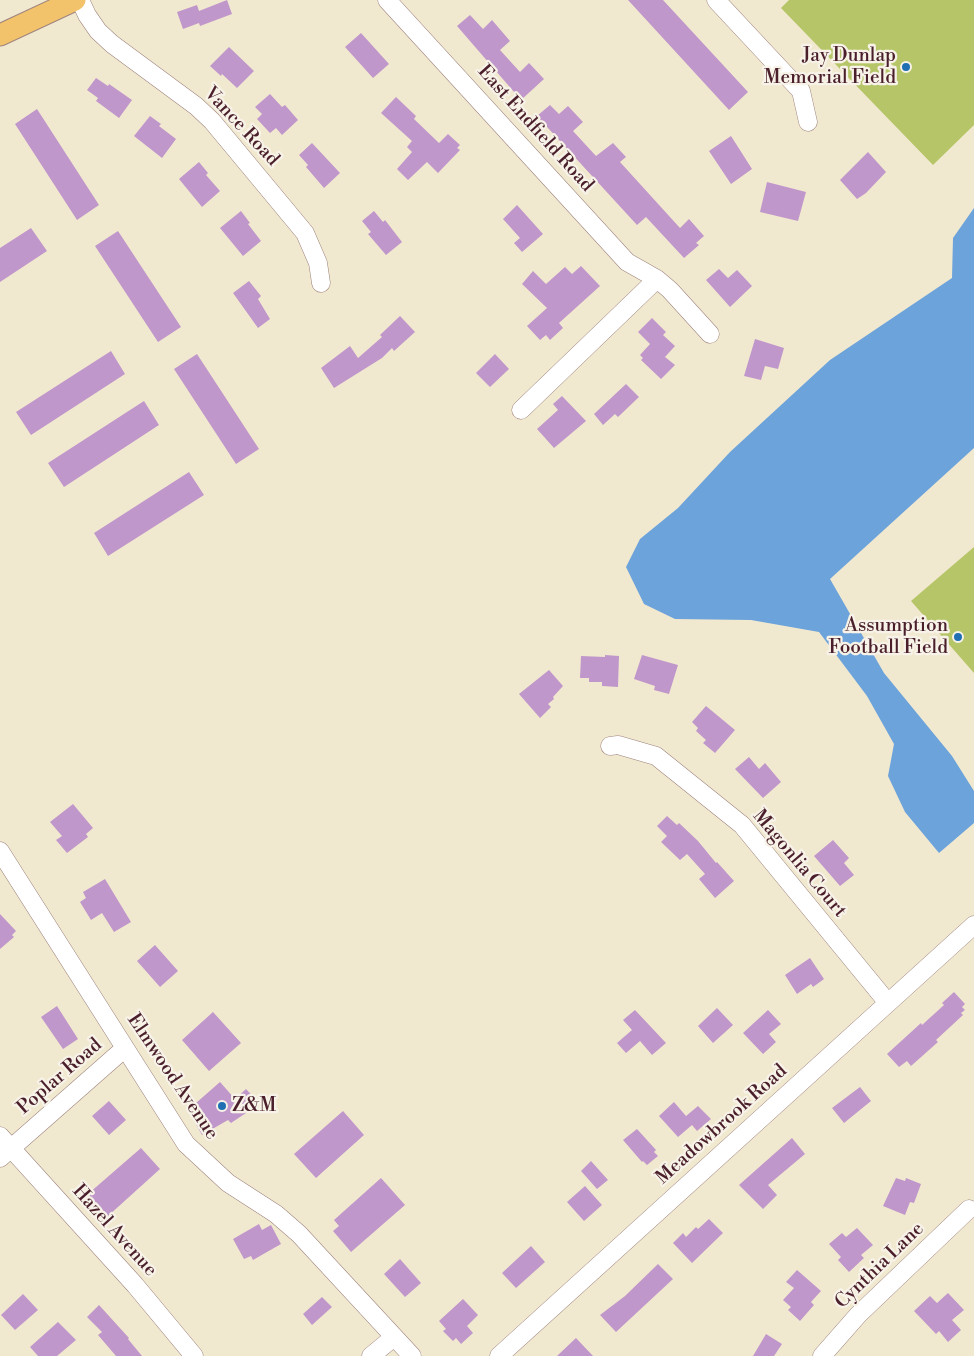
<!DOCTYPE html>
<style>
body{margin:0}
canvas{display:block;background:#f1e8d0}
</style>
<canvas width="974" height="1356"></canvas>
<script>
const ctx = document.querySelector('canvas').getContext('2d');
ctx.lineJoin = 'round';
function paint(path, color) { ctx.fillStyle = color; ctx.fill(path, 'evenodd'); }
function strokePath(path, color, width, dash) { ctx.strokeStyle = color; ctx.lineWidth = width; ctx.lineCap = dash ? 'butt' : 'round'; ctx.setLineDash(dash || []); ctx.stroke(path); }
function drawText(font, color, halo, rows, align = 'center') {
  ctx.font = font + ' "Libre Bodoni",serif'; ctx.lineWidth = 4.5; ctx.setLineDash([]); ctx.textBaseline = 'middle'; ctx.strokeStyle = halo; ctx.fillStyle = color; for (const [text, x, y, turn = 0] of rows) {
    ctx.save(); ctx.translate(x, y); ctx.rotate((+turn || 0) * Math.PI / 180); ctx.textAlign = isNaN(turn) ? turn : align; if (halo) ctx.strokeText(text, 0, 0); ctx.fillText(text, 0, 0); ctx.restore();
  }
}
const green = new Path2D(`
 M 789,0 L 974,0 L 974,125 L 933,165 L 781,8 Z
 M 974,547 L 974,673 L 911,601 Z`);
const water = new Path2D(`
 M 974,208 L 974,448 L 830,579 L 884,673 L 952,756 L 974,791 L 974,823 L 939,853 L 905,812 L 888,776 L 894,744 L 867,696 L 819,632 L 751,620 L 675,619 L 644,604 L 626,567 L 640,539 L 678,508 L 730,452 L 830,360 L 952,278 L 953,238 Z`);
const building = new Path2D(`
 M 227,0 L 232,14 L 200,26 L 199,23 L 183,29 L 177,12 L 197,5 L 199,11 Z
 M 628,0 L 663,0 L 748,92 L 729,110 Z
 M 470,15 L 483,29 L 492,20 L 510,41 L 500,50 L 520,72 L 529,63 L 544,79 L 521,100 L 457,26 Z
 M 361,33 L 389,64 L 373,78 L 345,47 Z
 M 229,47 L 254,71 L 237,88 L 222,74 L 221,76 L 210,66 Z
 M 96,78 L 108,86 L 109,84 L 132,100 L 119,118 L 96,101 L 98,98 L 87,90 Z
 M 270,94 L 282,107 L 285,105 L 298,120 L 282,135 L 276,128 L 270,133 L 257,119 L 262,114 L 255,107 Z
 M 396,97 L 416,116 L 414,119 L 439,143 L 448,134 L 460,145 L 457,148 L 460,150 L 438,173 L 427,162 L 408,180 L 397,169 L 412,152 L 407,147 L 412,141 L 381,113 Z
 M 550,105 L 559,114 L 568,106 L 583,122 L 573,131 L 596,156 L 613,143 L 626,157 L 620,162 L 680,228 L 689,219 L 704,236 L 696,243 L 699,245 L 684,258 L 646,217 L 637,225 L 537,116 Z
 M 37,109 L 99,205 L 77,220 L 15,124 Z
 M 150,116 L 161,124 L 159,126 L 176,139 L 162,158 L 134,136 Z
 M 731,136 L 752,169 L 731,184 L 709,151 Z
 M 312,143 L 340,173 L 324,188 L 306,167 L 308,165 L 299,155 Z
 M 868,152 L 886,172 L 866,193 L 857,199 L 840,180 Z
 M 199,162 L 208,173 L 206,175 L 220,191 L 202,207 L 179,179 Z
 M 767,182 L 806,192 L 798,221 L 760,212 Z
 M 517,205 L 543,234 L 522,252 L 514,243 L 520,238 L 503,219 Z
 M 241,211 L 250,223 L 248,224 L 261,241 L 243,256 L 220,228 Z
 M 374,211 L 383,222 L 385,220 L 402,242 L 386,255 L 368,234 L 371,232 L 362,221 Z
 M 31,228 L 47,251 L 0,282 L 0,248 Z
 M 118,231 L 181,327 L 158,342 L 95,246 Z
 M 581,266 L 600,286 L 559,323 L 563,328 L 550,340 L 546,335 L 540,340 L 527,326 L 547,308 L 522,284 L 533,271 L 546,284 L 565,267 L 572,274 Z
 M 719,269 L 728,278 L 737,270 L 752,286 L 730,307 L 706,280 Z
 M 249,281 L 261,296 L 258,299 L 270,319 L 258,328 L 233,293 Z
 M 400,316 L 415,332 L 394,351 L 392,348 L 382,358 L 334,388 L 321,368 L 350,346 L 358,358 L 382,337 L 380,335 Z
 M 652,318 L 666,332 L 663,335 L 675,346 L 665,357 L 675,365 L 661,379 L 641,360 L 643,358 L 640,355 L 650,344 L 638,332 Z
 M 755,339 L 784,348 L 778,369 L 765,366 L 761,380 L 744,376 Z
 M 111,351 L 125,374 L 31,435 L 16,412 Z
 M 197,354 L 259,449 L 236,464 L 174,369 Z
 M 495,354 L 509,369 L 490,387 L 476,373 Z
 M 626,384 L 639,397 L 618,417 L 615,414 L 603,425 L 594,414 Z
 M 562,396 L 586,421 L 554,448 L 537,429 L 558,410 L 553,404 Z
 M 144,401 L 159,425 L 64,487 L 48,463 Z
 M 189,472 L 204,495 L 108,556 L 94,533 Z
 M 605,655 L 619,656 L 618,687 L 602,686 L 602,682 L 589,682 L 589,678 L 580,678 L 581,656 L 605,657 Z
 M 642,655 L 678,665 L 669,694 L 654,690 L 655,686 L 634,679 Z
 M 549,670 L 563,686 L 553,697 L 554,699 L 548,704 L 551,707 L 540,718 L 519,694 Z
 M 706,706 L 735,730 L 715,753 L 703,743 L 706,740 L 696,731 L 698,728 L 692,722 Z
 M 749,757 L 759,769 L 765,763 L 781,782 L 763,798 L 735,769 Z
 M 73,804 L 93,828 L 86,834 L 88,837 L 67,853 L 56,840 L 62,836 L 50,822 Z
 M 667,816 L 677,825 L 679,823 L 698,841 L 716,863 L 717,862 L 734,881 L 715,898 L 699,879 L 705,874 L 687,854 L 680,860 L 661,842 L 667,836 L 657,826 Z
 M 833,840 L 849,858 L 844,863 L 854,875 L 840,886 L 814,856 Z
 M 105,879 L 131,922 L 114,932 L 102,913 L 91,920 L 80,902 L 86,898 L 83,892 Z
 M 0,914 L 16,931 L 12,935 L 14,937 L 0,949 Z
 M 155,945 L 178,971 L 160,987 L 137,961 Z
 M 810,958 L 824,979 L 813,987 L 811,984 L 797,994 L 785,975 Z
 M 954,992 L 965,1004 L 962,1007 L 965,1010 L 961,1013 L 963,1015 L 936,1040 L 938,1042 L 911,1066 L 907,1061 L 899,1067 L 887,1054 L 921,1023 L 922,1025 L 944,1005 L 942,1003 Z
 M 57,1006 L 78,1039 L 63,1049 L 41,1017 Z
 M 717,1008 L 733,1025 L 713,1043 L 698,1026 Z
 M 635,1010 L 666,1043 L 652,1055 L 640,1041 L 626,1053 L 617,1043 L 632,1030 L 623,1020 Z
 M 768,1010 L 781,1024 L 769,1034 L 776,1042 L 763,1054 L 743,1033 Z
 M 213,1012 L 241,1043 L 209,1071 L 182,1040 Z
 M 220,1082 L 235,1099 L 246,1089 L 258,1102 L 245,1112 L 246,1113 L 231,1123 L 228,1120 L 202,1135 L 188,1110 Z
 M 860,1087 L 871,1101 L 844,1123 L 832,1108 Z
 M 109,1101 L 126,1120 L 109,1135 L 92,1116 Z
 M 674,1102 L 686,1116 L 698,1106 L 711,1119 L 697,1131 L 692,1125 L 678,1137 L 659,1116 Z
 M 343,1111 L 364,1135 L 316,1178 L 294,1154 Z
 M 637,1129 L 656,1150 L 654,1152 L 658,1156 L 647,1165 L 643,1161 L 642,1162 L 623,1140 Z
 M 792,1138 L 805,1154 L 768,1185 L 777,1195 L 763,1209 L 739,1185 Z
 M 141,1148 L 160,1169 L 108,1216 L 88,1194 Z
 M 591,1161 L 608,1180 L 597,1189 L 581,1171 Z
 M 381,1178 L 405,1205 L 351,1252 L 333,1231 L 339,1226 L 334,1220 Z
 M 896,1178 L 905,1181 L 906,1178 L 921,1184 L 914,1203 L 910,1202 L 905,1215 L 883,1206 Z
 M 585,1186 L 602,1205 L 584,1221 L 567,1202 Z
 M 709,1219 L 723,1233 L 692,1263 L 673,1243 L 683,1233 L 686,1237 L 696,1227 L 698,1229 Z
 M 259,1224 L 262,1230 L 271,1225 L 281,1244 L 253,1260 L 251,1256 L 244,1259 L 233,1239 Z
 M 857,1228 L 873,1245 L 861,1255 L 864,1258 L 849,1272 L 838,1260 L 841,1257 L 829,1244 L 842,1233 L 846,1237 Z
 M 531,1246 L 545,1262 L 516,1288 L 502,1273 Z
 M 400,1259 L 421,1283 L 405,1297 L 384,1274 Z
 M 658,1264 L 673,1279 L 616,1332 L 600,1315 L 625,1296 Z
 M 797,1270 L 821,1291 L 811,1302 L 814,1305 L 800,1321 L 788,1310 L 791,1307 L 783,1300 L 794,1288 L 786,1282 Z
 M 948,1293 L 964,1310 L 952,1320 L 961,1330 L 948,1342 L 939,1331 L 936,1334 L 914,1311 L 930,1296 L 937,1303 Z
 M 23,1294 L 38,1310 L 15,1330 L 1,1315 Z
 M 322,1297 L 332,1307 L 312,1325 L 303,1314 Z
 M 463,1299 L 478,1315 L 467,1326 L 473,1333 L 461,1344 L 456,1338 L 453,1341 L 443,1331 L 446,1329 L 439,1321 Z
 M 99,1305 L 129,1338 L 128,1339 L 142,1356 L 116,1356 L 98,1335 L 102,1332 L 87,1317 Z
 M 58,1322 L 76,1340 L 57,1356 L 38,1356 L 30,1347 Z
 M 766,1334 L 782,1344 L 774,1356 L 753,1356 Z
 M 576,1338 L 593,1356 L 557,1356 Z`);
const minor = new Path2D(`
 M 80,0 L 87,15 L 98,31 L 112,44 L 196,106 L 212,121 L 305,233 L 318,263 L 321,283
 M 387,0 L 627,262 L 657,279 L 670,290 L 710,334
 M 716,0 L 801,91 L 808,122
 M 521,410 L 657,279
 M 610,746 L 618,745 L 656,756 L 742,825 L 888,1003
 M 0,851 L 186,1144 L 228,1183 L 276,1214 L 299,1234 L 412,1356
 M 0,1136 L 135,1285 L 194,1356
 M 0,1158 L 125,1048
 M 371,1356 L 394,1337
 M 499,1356 L 974,925
 M 822,1356 L 858,1315 L 969,1209`);
const major = new Path2D(`
 M 0,35 L 75,0`);
const markers = [
 [906,67,5,"#1f6fb2"],
 [958,637,5,"#1f6fb2"],
 [222,1106,5,"#1f6fb2"]
];
const poiNames = [
 ["Jay Dunlap",896,56],
 ["Memorial Field",896,78],
 ["Assumption",948,626],
 ["Football Field",948,648],
 ["Z&M",232,1106,"left"]
];
const streetNames = [
 ["Vance Road",241,127,47],
 ["East Endfield Road",535,129,48],
 ["Magonlia Court",799,864,50],
 ["Poplar Road",60,1077,-41],
 ["Elmwood Avenue",172,1077,56],
 ["Meadowbrook Road",722,1125,-42],
 ["Hazel Avenue",114,1231,48],
 ["Cynthia Lane",880,1266,-44]
];
paint(green, '#b6c567');
paint(water, '#6ca3da');
paint(building, '#c097ca');
strokePath(minor, '#9e847e', 19);
strokePath(major, '#9e847e', 23);
strokePath(minor, '#fff', 18);
strokePath(major, '#f2c36a', 21);
for (const [x, y, r, color] of markers) { const dot = new Path2D(); dot.arc(x, y, r, 0, 2 * Math.PI); ctx.fillStyle = color; ctx.fill(dot); strokePath(dot, '#f7f3e8', 2); }
drawText('19px', '#4a1f2b', '#f7f3e8', poiNames, 'right');
drawText('19px', '#4a1f2b', '#f7f3e8', streetNames);
</script>
